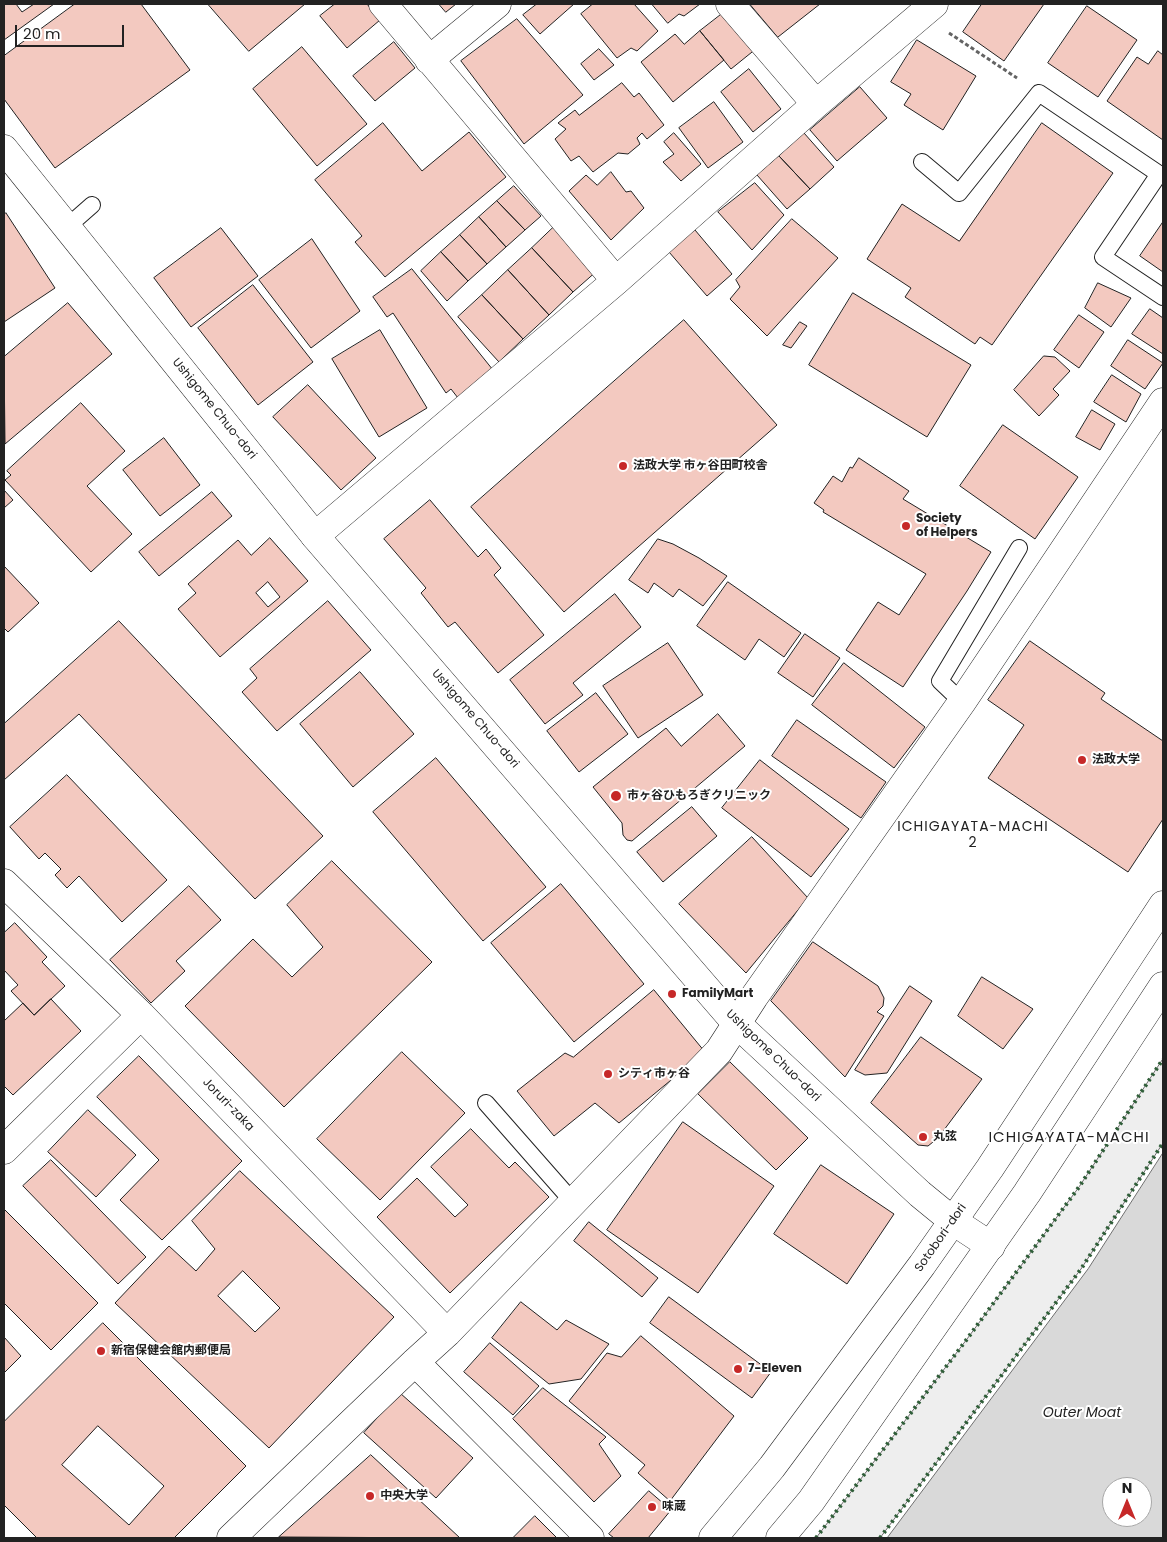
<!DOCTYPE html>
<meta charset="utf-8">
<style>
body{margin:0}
#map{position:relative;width:1167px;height:1542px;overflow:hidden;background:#fff;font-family:Poppins,sans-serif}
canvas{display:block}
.frame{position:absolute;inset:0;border:5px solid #222;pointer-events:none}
.north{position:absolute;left:1102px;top:1477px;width:50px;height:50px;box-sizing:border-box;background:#fff;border:1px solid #a7a7a7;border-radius:50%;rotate:0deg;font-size:14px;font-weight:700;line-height:20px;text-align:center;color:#222}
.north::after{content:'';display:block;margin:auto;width:18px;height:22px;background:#c62828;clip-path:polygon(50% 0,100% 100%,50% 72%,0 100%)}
.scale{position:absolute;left:15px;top:25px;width:109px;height:22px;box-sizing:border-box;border:2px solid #222;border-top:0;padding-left:6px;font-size:15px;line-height:18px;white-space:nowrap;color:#222;-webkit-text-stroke:4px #fff;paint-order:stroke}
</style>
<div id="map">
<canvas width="1167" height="1542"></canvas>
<div class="frame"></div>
<div class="north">N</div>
<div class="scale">20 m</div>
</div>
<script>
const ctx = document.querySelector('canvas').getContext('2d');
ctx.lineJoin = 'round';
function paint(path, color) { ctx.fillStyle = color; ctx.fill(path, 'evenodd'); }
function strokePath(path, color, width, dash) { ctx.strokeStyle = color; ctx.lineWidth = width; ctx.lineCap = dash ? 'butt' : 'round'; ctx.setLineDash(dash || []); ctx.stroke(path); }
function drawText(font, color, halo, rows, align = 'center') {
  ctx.font = font + ' Poppins,"Noto Sans JP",sans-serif'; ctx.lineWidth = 4; ctx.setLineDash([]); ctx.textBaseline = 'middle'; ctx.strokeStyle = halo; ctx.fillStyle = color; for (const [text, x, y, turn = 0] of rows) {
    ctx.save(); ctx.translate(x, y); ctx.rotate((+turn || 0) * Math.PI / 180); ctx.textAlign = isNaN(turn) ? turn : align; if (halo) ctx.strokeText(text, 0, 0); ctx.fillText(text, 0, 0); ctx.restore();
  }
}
const green = new Path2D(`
 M 1163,1059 L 1163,1143 L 1081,1269 L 880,1538 L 816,1538 L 967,1339 L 1079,1187 Z`);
const water = new Path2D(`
 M 1163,1153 L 1163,1538 L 887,1538 L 1088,1269 ZM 1112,1487 L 1142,1487 L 1142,1517 L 1112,1517 Z`);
const building = new Path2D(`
 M 5,4 L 16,4 L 22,12 L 34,4 L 54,4 L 4,40 L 4,5 Z
 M 75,4 L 141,4 L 190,70 L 55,168 L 4,99 L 4,56 Z
 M 208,4 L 305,4 L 249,51 Z
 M 335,4 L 367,4 L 380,20 L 347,48 L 320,16 Z
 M 439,4 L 456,4 L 446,12 Z
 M 537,4 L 574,4 L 540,34 L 523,15 Z
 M 593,4 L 634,4 L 658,31 L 637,51 L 631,48 L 617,58 L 581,14 Z
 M 652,4 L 700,4 L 684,16 L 679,14 L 668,23 Z
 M 750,4 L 820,4 L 778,37 Z
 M 982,4 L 1044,4 L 1004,61 L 963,32 Z
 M 1087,6 L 1137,40 L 1098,97 L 1048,63 Z
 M 727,10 L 757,48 L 731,69 L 700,31 Z
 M 517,19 L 583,95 L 524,144 L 461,61 Z
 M 700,31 L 724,60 L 673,102 L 641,62 L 675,34 L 684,44 Z
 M 917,40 L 976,76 L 943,130 L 904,105 L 911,94 L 891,82 Z
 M 394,42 L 415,68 L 375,101 L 353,76 Z
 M 302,47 L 367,124 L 317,166 L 253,89 Z
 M 599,49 L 614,65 L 594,80 L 581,64 Z
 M 1158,51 L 1163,55 L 1163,140 L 1107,101 L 1137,57 L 1148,64 Z
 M 749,69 L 781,109 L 753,132 L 721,92 Z
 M 622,83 L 634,97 L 639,93 L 664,125 L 647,139 L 642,133 L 637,138 L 640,144 L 628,154 L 618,153 L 593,172 L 579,156 L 571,161 L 555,139 L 566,129 L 558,123 L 575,110 L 579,115 Z
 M 860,87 L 887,118 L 837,161 L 810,130 Z
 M 714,102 L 743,142 L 708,168 L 679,128 Z
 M 383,123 L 422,171 L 469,132 L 506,177 L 385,277 L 355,242 L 362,236 L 315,180 Z
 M 1042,123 L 1113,173 L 992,345 L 980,337 L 975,344 L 905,297 L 911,288 L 867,259 L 902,204 L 959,241 Z
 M 674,133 L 701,164 L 681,181 L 663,162 L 674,154 L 664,142 Z
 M 804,133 L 834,167 L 810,189 L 779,156 Z
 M 779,156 L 810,189 L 787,209 L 757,175 Z
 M 611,172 L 626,192 L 631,191 L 644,208 L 611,240 L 569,191 L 586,175 L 597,185 Z
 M 755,183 L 784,215 L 752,250 L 718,212 Z
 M 514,186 L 541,216 L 525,230 L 497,201 Z
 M 497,201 L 525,230 L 506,247 L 479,217 Z
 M 6,213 L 55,288 L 4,322 L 4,215 Z
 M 479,217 L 506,247 L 487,264 L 460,235 Z
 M 792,219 L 838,258 L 767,336 L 730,299 L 740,287 L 736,280 Z
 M 1163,222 L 1163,272 L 1140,256 Z
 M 556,225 L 598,270 L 573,292 L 532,248 Z
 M 221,228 L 258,276 L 191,327 L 154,278 Z
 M 695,230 L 732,274 L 707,296 L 669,252 Z
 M 460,235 L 487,264 L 468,281 L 441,252 Z
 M 312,239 L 360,311 L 311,348 L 259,280 Z
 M 532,248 L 573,292 L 549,315 L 508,270 Z
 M 441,252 L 468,281 L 447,301 L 421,271 Z
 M 412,269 L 493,370 L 458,398 L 451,389 L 446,393 L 393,313 L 387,317 L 373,297 Z
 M 508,270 L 549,315 L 523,339 L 482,295 Z
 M 1098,283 L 1131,298 L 1111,327 L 1085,308 Z
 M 253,285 L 313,362 L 258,405 L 198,328 Z
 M 853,293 L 971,365 L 927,437 L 809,365 Z
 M 482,295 L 523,339 L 499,362 L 458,317 Z
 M 68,303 L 112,354 L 5,444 L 4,357 Z
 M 1150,309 L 1163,318 L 1163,354 L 1132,334 Z
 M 1079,315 L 1104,332 L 1079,368 L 1054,350 Z
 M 684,320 L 777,425 L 564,612 L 471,507 Z
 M 800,322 L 807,326 L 791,348 L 783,345 Z
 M 380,330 L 427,408 L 379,437 L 332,359 Z
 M 1128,340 L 1163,363 L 1145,389 L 1111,366 Z
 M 1044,356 L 1055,357 L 1070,371 L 1053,389 L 1059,395 L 1039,416 L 1014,390 Z
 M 1112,375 L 1141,394 L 1126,422 L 1094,402 Z
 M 308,385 L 376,458 L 341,490 L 273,417 Z
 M 81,403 L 125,451 L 87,486 L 132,534 L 91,572 L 5,480 L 11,475 L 7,471 Z
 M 1092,410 L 1115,424 L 1100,450 L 1076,437 Z
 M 1003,425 L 1078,477 L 1035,539 L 960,486 Z
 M 164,438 L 200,485 L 160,516 L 123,470 Z
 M 859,458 L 909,491 L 903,499 L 991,552 L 967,591 L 903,687 L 846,650 L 878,602 L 899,615 L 926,574 L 823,512 L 824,510 L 814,503 L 833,476 L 842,482 L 850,467 L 852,468 Z
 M 4,490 L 13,500 L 4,508 Z
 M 212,492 L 232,516 L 159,576 L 139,552 Z
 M 430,500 L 478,557 L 486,549 L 501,568 L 494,575 L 544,635 L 498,673 L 455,622 L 448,627 L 421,593 L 426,588 L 384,539 Z
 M 270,538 L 308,581 L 220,657 L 178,609 L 196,593 L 188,584 L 238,540 L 251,555 ZM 268,582 L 280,597 L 268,607 L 256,593 Z
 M 658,539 L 673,544 L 699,558 L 727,576 L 703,606 L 679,589 L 673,597 L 654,583 L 648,593 L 629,580 Z
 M 4,566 L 39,603 L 8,632 L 4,628 Z
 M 728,582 L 801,633 L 784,657 L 759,639 L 745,660 L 697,626 Z
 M 615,594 L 641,627 L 573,683 L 583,695 L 545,724 L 510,680 Z
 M 328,601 L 371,650 L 277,731 L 242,692 L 257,678 L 250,669 Z
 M 119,621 L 323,836 L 255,899 L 79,714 L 4,780 L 4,724 Z
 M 805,634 L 840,658 L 813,697 L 778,673 Z
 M 1030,641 L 1105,693 L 1101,699 L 1163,741 L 1163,819 L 1128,872 L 988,778 L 1024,725 L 988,700 Z
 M 668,643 L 703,695 L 638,738 L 603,686 Z
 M 844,663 L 925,727 L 894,768 L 812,705 Z
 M 360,672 L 414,734 L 353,787 L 300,724 Z
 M 596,693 L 628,734 L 579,772 L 547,731 Z
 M 718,714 L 745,746 L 639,835 L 632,841 L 627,840 L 623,835 L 622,823 L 593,787 L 666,728 L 681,746 Z
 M 797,720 L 886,782 L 861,818 L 772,756 Z
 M 436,758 L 546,887 L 483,941 L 373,812 Z
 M 760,760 L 849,829 L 811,877 L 722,808 Z
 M 67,775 L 167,880 L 122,922 L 79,876 L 67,888 L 55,875 L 61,869 L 45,853 L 39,859 L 10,827 Z
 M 692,807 L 717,836 L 663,882 L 637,852 Z
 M 752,837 L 808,898 L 746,973 L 679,904 Z
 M 332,861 L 432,962 L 284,1107 L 185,1006 L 253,939 L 292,977 L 323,947 L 287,905 Z
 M 561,884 L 644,984 L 574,1042 L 491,943 Z
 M 189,886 L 221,920 L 176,961 L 185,971 L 151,1003 L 110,960 Z
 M 15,923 L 47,957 L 42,962 L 65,986 L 34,1015 L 11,991 L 18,985 L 4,970 L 4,933 Z
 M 813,942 L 878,986 L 884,998 L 883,1006 L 877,1012 L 884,1016 L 845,1077 L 771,1001 Z
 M 982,977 L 1033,1009 L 1003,1049 L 958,1016 Z
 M 910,986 L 932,1001 L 887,1073 L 865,1075 L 855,1070 Z
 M 654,990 L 705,1052 L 619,1123 L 595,1103 L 554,1136 L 517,1091 L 565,1053 L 573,1057 Z
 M 51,999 L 81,1031 L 13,1095 L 4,1086 L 4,1021 L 23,1003 L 34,1015 Z
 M 921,1037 L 982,1079 L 938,1138 L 928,1146 L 918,1145 L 871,1103 Z
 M 402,1052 L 465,1113 L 380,1200 L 317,1139 Z
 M 139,1056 L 242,1161 L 162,1240 L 120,1200 L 159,1160 L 97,1097 Z
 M 730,1062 L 808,1138 L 776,1170 L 698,1094 Z
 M 88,1110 L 136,1155 L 96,1197 L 48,1152 Z
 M 683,1122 L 774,1186 L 698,1293 L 607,1230 Z
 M 471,1129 L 509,1168 L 515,1162 L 549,1197 L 450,1293 L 377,1217 L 417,1178 L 455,1217 L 468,1205 L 431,1167 Z
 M 51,1160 L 146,1257 L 118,1284 L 23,1186 Z
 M 821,1165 L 894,1214 L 847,1284 L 774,1234 Z
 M 240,1171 L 394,1317 L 269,1448 L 115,1303 L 169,1246 L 196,1271 L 215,1249 L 192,1221 ZM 243,1271 L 280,1308 L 255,1332 L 218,1296 Z
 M 4,1209 L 98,1303 L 51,1350 L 4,1303 Z
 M 589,1222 L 658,1278 L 642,1297 L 574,1241 Z
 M 669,1297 L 771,1372 L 752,1398 L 650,1323 Z
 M 521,1302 L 557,1330 L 566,1320 L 609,1344 L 581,1379 L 549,1384 L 492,1338 Z
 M 103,1323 L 246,1466 L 174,1538 L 37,1538 L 4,1505 L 4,1422 ZM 98,1426 L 164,1486 L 129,1525 L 62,1465 Z
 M 641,1336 L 734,1416 L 670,1501 L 638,1473 L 645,1465 L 569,1401 L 607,1353 L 621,1357 Z
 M 4,1337 L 21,1356 L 4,1373 Z
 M 490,1343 L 539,1386 L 513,1415 L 464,1372 Z
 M 543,1388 L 606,1437 L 599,1444 L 621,1476 L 594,1502 L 513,1419 Z
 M 400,1393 L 473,1458 L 436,1498 L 364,1433 Z
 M 371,1455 L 460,1538 L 279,1537 Z
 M 649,1491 L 671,1510 L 648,1538 L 614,1538 L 609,1534 Z
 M 535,1516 L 557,1538 L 513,1538 Z`);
const path = new Path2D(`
 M 949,33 L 1017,78`);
const service = new Path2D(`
 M 922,162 L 959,193 L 1039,93 L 1159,174 L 1103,257 L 1163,297
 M 67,227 L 92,205
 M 962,702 L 940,681 L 1019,548
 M 486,1103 L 573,1202`);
const minor = new Path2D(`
 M 383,4 L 616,281
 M 730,4 L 816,104
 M 429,60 L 497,4
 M 315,536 L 616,281 L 816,104 L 934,4
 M 4,883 L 141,1015 L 447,1333
 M 4,1150 L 141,1015
 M 231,1538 L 415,1362
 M 590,1538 L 415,1362 L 447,1333 L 719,1051 L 754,997 L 962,702 L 1163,402`);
const tertiary = new Path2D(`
 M 4,149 L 315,536 L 736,1023 L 920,1194 L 953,1221 L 991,1246`);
const secondary = new Path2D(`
 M 713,1538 L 772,1467 L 922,1265 L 990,1168 L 1163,905
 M 780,1538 L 811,1501 L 1027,1193 L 1163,986`);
const hedge = new Path2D(`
 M 816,1538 L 967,1339 L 1079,1187 L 1163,1059
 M 880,1538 L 1081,1269 L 1163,1143`);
const markers = [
 [623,466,5,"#c62828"],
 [906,526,5,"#c62828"],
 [1082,760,5,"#c62828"],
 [616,796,6,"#c62828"],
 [672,994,5,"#c62828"],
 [608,1074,5,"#c62828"],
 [923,1137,5,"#c62828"],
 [101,1351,5,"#c62828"],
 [738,1369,5,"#c62828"],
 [370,1496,5,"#c62828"],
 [652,1507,5,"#c62828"]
];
const streetNames = [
 ["Ushigome Chuo-dori",214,409,51],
 ["Ushigome Chuo-dori",475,719,49],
 ["Ushigome Chuo-dori",773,1056,44],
 ["Joruri-zaka",228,1105,46],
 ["Sotobori-dori",941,1238,-55]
];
const poiNames = [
 ["法政大学 市ヶ谷田町校舎",633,466],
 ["Society",916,519],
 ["of Helpers",916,533],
 ["法政大学",1092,760],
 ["市ヶ谷ひもろぎクリニック",627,796],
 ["FamilyMart",682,994],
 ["シティ市ヶ谷",618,1074],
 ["丸弦",933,1137],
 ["新宿保健会館内郵便局",111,1351],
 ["7-Eleven",748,1369],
 ["中央大学",380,1496],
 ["味蔵",662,1507]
];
const neighbourhoodNames = [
 ["ICHIGAYATA-MACHI",973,827],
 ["2",973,843]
];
const waterNames = [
 ["Outer Moat",1082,1413]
];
const quarterNames = [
 ["ICHIGAYATA-MACHI",1069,1138]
];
paint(green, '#eee');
strokePath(green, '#6f6f6f', 1);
paint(water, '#d9d9d9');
strokePath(water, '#6f6f6f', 1);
paint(building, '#f3c9c0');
strokePath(building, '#222', 1);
strokePath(service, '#222', 18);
strokePath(minor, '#222', 29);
strokePath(tertiary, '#222', 29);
strokePath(secondary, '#222', 29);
strokePath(path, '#646464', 3, [4, 2.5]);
strokePath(service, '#fff', 16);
strokePath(minor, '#fff', 28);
strokePath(tertiary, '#fff', 28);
strokePath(secondary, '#fff', 28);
strokePath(hedge, '#2f5e38', 4, [2.5, 4]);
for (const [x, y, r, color] of markers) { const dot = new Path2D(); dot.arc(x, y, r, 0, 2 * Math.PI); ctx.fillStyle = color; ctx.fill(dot); strokePath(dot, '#fff', 2); }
drawText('12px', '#222', '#fff', streetNames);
drawText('bold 12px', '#222', '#fff', poiNames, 'left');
ctx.letterSpacing = '1px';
drawText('14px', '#222', '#fff', neighbourhoodNames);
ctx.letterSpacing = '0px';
drawText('italic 14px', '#222', '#fff', waterNames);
ctx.letterSpacing = '1px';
drawText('15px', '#222', '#fff', quarterNames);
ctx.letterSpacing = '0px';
</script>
